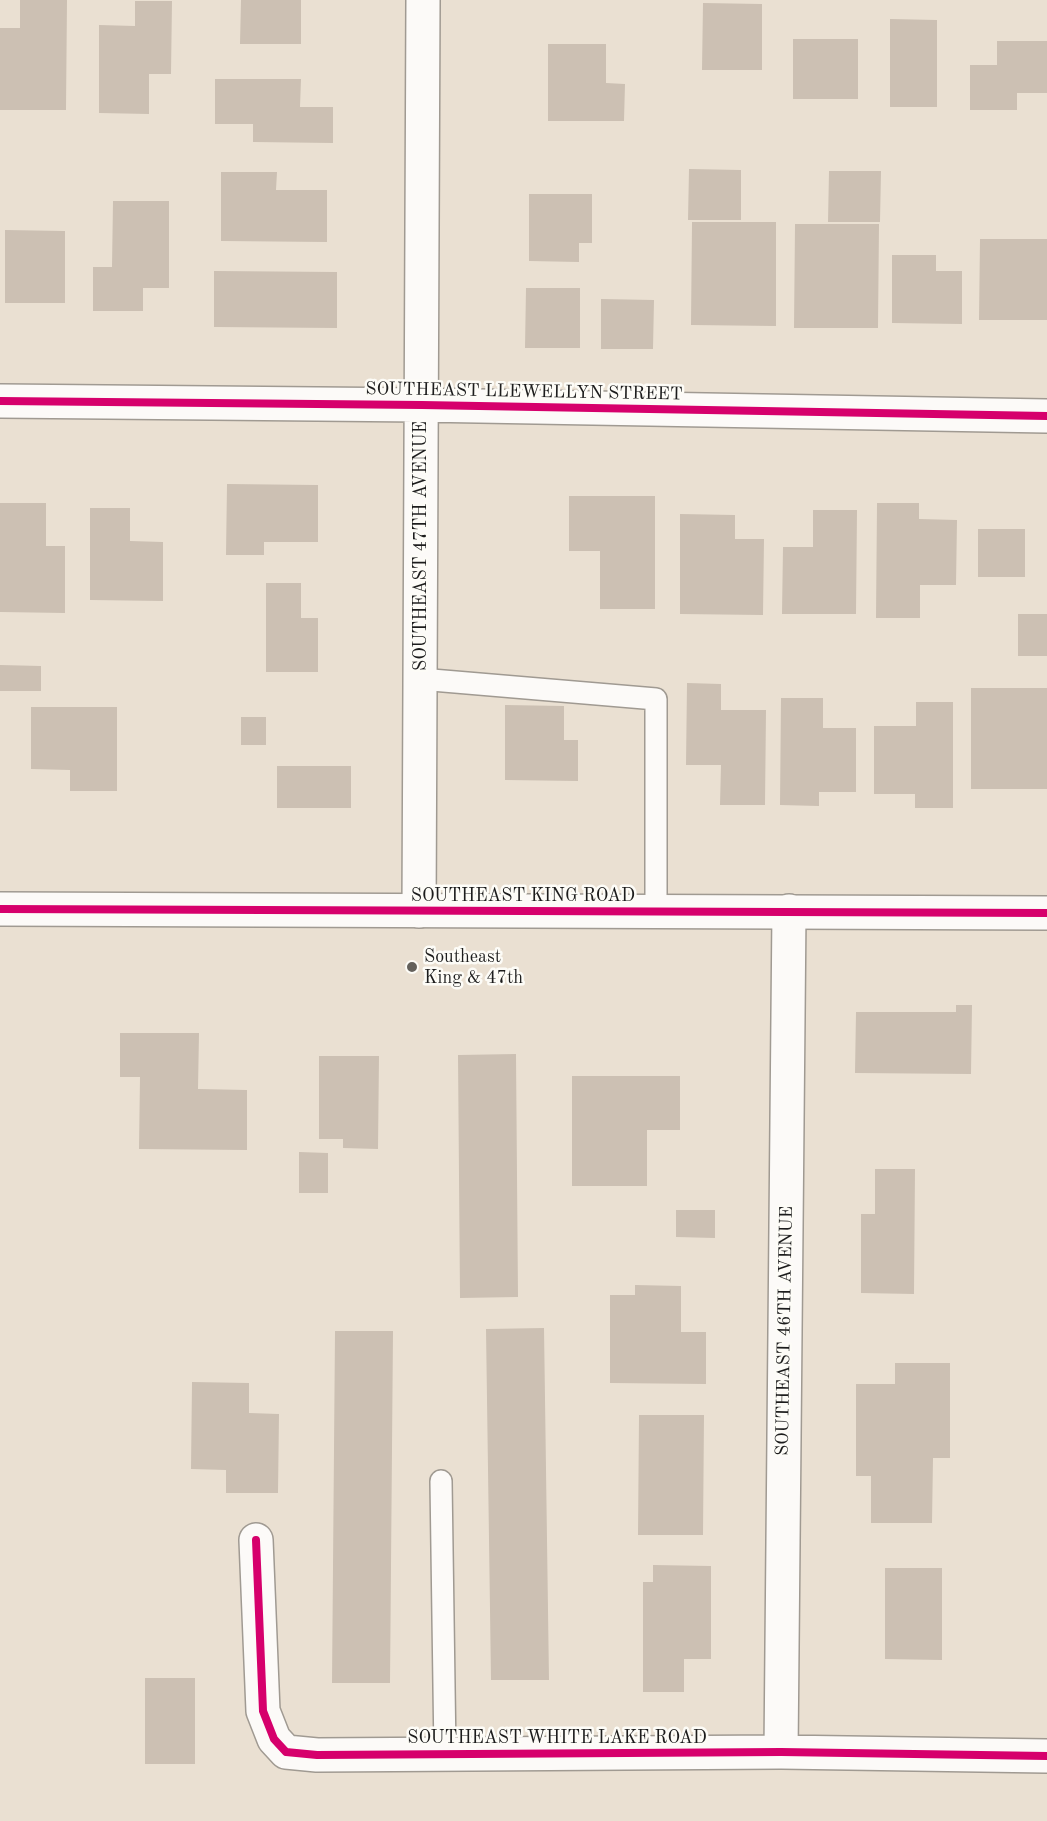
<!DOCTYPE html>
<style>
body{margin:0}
canvas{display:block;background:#eae0d2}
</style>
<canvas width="1047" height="1821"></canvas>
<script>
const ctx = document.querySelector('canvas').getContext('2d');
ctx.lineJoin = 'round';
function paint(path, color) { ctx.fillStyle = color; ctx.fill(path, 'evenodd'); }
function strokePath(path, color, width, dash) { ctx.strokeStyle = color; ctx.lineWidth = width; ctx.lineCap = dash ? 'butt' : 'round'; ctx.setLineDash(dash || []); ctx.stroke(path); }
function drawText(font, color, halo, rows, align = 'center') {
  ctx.font = font + ' "Old Standard TT",serif'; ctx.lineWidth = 5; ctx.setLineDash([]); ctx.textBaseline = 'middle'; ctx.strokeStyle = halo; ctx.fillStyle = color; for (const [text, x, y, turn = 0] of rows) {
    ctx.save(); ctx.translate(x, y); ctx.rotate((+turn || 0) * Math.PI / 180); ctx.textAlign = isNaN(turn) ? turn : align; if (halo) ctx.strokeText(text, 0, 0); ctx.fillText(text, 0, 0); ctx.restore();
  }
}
const building = new Path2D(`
 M 20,0 L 67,0 L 66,110 L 0,110 L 0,28 L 20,28 Z
 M 241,0 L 301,0 L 301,44 L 240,44 Z
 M 135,1 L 172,1 L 171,74 L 149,74 L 149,114 L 99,113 L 99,25 L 135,26 Z
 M 703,3 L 762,4 L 762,70 L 702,70 Z
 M 890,19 L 937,20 L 937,107 L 890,107 Z
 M 793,39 L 858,39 L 858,99 L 793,99 Z
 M 997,41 L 1047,41 L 1047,93 L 1017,93 L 1017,110 L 970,110 L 970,65 L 997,65 Z
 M 548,44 L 606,44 L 606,83 L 625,84 L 624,121 L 548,121 Z
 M 215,79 L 301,79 L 300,107 L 333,107 L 333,143 L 253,142 L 253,124 L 215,124 Z
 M 689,169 L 741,170 L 741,220 L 688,220 Z
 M 829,171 L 881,171 L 880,222 L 828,222 Z
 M 221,172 L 277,172 L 276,190 L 327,190 L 327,242 L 221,241 Z
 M 529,194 L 592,194 L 592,243 L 579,243 L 579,262 L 529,261 Z
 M 113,201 L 169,201 L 169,288 L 143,288 L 143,311 L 93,311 L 93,267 L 112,267 Z
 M 692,222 L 776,222 L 776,326 L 691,325 Z
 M 795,224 L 879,224 L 878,328 L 794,328 Z
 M 5,230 L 65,231 L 65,303 L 5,303 Z
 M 980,239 L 1047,239 L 1047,320 L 979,320 Z
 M 892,255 L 936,255 L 936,271 L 962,271 L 962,324 L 892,323 Z
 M 214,271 L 337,272 L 337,328 L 214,327 Z
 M 526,288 L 580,288 L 580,348 L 525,348 Z
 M 601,299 L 654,300 L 653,349 L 601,349 Z
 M 227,484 L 318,485 L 318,542 L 264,542 L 264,555 L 226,555 Z
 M 569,496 L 655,496 L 655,609 L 600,609 L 600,551 L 569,551 Z
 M 0,503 L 46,503 L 46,546 L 65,546 L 65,613 L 0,612 Z
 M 877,503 L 919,503 L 919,519 L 957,520 L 956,585 L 920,585 L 920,618 L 876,618 Z
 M 90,508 L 130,508 L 130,541 L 163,542 L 163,601 L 90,600 Z
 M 813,510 L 857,510 L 856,614 L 782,614 L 783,547 L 813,547 Z
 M 680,514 L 735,515 L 735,539 L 764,539 L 763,615 L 680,614 Z
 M 978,529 L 1025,529 L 1025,577 L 978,577 Z
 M 266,583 L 301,583 L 301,618 L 318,618 L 318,672 L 266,672 Z
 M 1018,614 L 1047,614 L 1047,656 L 1018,656 Z
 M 0,665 L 41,666 L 41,691 L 0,691 Z
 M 687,683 L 721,684 L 721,710 L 766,710 L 765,805 L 720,805 L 721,765 L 686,765 Z
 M 971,688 L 1047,688 L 1047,789 L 971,789 Z
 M 781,698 L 823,698 L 823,728 L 856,728 L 856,792 L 819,792 L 819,806 L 780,805 Z
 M 916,702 L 953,702 L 953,808 L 915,808 L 915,794 L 874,794 L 874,726 L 916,726 Z
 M 505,705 L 564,706 L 564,740 L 578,740 L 578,781 L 505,780 Z
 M 31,707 L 117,707 L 117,791 L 70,791 L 70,770 L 31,769 Z
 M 241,717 L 266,717 L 266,745 L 241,745 Z
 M 277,766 L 351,766 L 351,808 L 277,808 Z
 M 956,1005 L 972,1005 L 971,1074 L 855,1073 L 856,1012 L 956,1012 Z
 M 120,1033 L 199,1033 L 198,1089 L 247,1090 L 247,1150 L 139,1149 L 140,1077 L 120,1077 Z
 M 516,1054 L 518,1297 L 460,1298 L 458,1055 Z
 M 319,1056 L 379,1056 L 378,1149 L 343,1148 L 343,1139 L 319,1139 Z
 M 572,1076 L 680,1076 L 680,1130 L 647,1130 L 647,1186 L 572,1186 Z
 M 299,1152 L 328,1153 L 328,1193 L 299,1193 Z
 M 875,1169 L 915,1169 L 914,1294 L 861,1293 L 861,1214 L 875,1214 Z
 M 676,1210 L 715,1210 L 715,1238 L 676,1237 Z
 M 635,1285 L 681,1286 L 681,1332 L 706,1332 L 706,1384 L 610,1383 L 610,1295 L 635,1295 Z
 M 544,1328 L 549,1680 L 491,1680 L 486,1329 Z
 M 335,1331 L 393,1331 L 390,1683 L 332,1683 Z
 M 895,1363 L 950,1363 L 950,1458 L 933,1458 L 932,1523 L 871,1523 L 871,1476 L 856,1476 L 856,1384 L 895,1384 Z
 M 192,1382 L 249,1383 L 249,1413 L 279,1414 L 278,1493 L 226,1493 L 226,1470 L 191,1469 Z
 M 639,1415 L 704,1415 L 703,1535 L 638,1535 Z
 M 653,1565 L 711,1566 L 711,1659 L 684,1659 L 684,1692 L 643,1692 L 643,1582 L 653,1582 Z
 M 885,1568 L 942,1568 L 942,1660 L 885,1659 Z
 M 145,1678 L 195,1678 L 195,1764 L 145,1764 Z`);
const service = new Path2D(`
 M 420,679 L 656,699 L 656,911
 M 441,1481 L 445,1754`);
const minor = new Path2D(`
 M 0,401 L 422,405 L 1047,416
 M 419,911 L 423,0
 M 256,1540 L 263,1711 L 274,1739 L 286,1752 L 317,1755 L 781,1752 L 1047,1756
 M 781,1752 L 789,911`);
const secondary = new Path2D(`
 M 0,909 L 1047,913`);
const cycleway = new Path2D(`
 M 0,401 L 422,405 L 1047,416
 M 0,909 L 1047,913
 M 256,1540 L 263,1711 L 274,1739 L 286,1752 L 317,1755 L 781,1752 L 1047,1756`);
const markers = [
 [412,967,6,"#64615c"]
];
const streetNames = [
 ["SOUTHEAST LLEWELLYN STREET",524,392,1],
 ["SOUTHEAST 47TH AVENUE",421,546,-90],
 ["SOUTHEAST KING ROAD",523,896],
 ["SOUTHEAST 46TH AVENUE",785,1331,-89],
 ["SOUTHEAST WHITE LAKE ROAD",557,1738]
];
const poiNames = [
 ["Southeast",424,957],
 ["King & 47th",424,978]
];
paint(building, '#ccc0b3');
strokePath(service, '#a09a92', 24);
strokePath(minor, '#a09a92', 36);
strokePath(secondary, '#a09a92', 36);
strokePath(service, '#fcfaf8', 21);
strokePath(minor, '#fcfaf8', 33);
strokePath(secondary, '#fcfaf8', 33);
strokePath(cycleway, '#d6006c', 8);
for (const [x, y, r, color] of markers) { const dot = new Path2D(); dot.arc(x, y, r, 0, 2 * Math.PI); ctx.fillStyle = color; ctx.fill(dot); strokePath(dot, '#fdfcf7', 2); }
drawText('18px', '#1c1c1c', '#fdfcf7', streetNames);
drawText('18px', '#1c1c1c', '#fdfcf7', poiNames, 'left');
</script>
